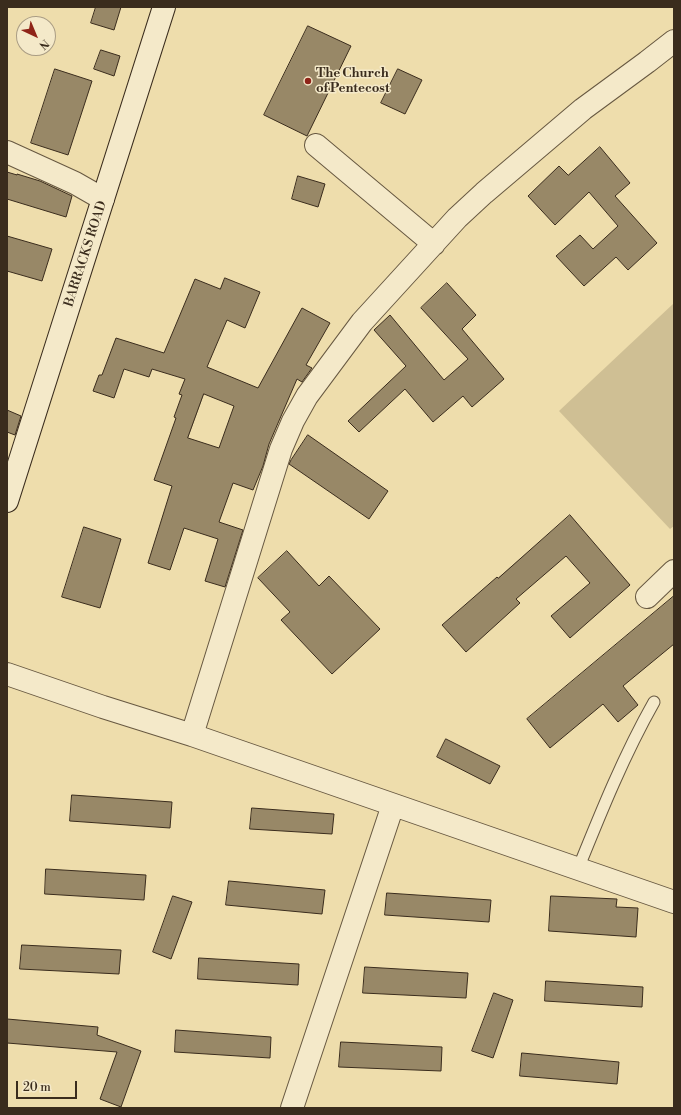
<!DOCTYPE html>
<style>
body{margin:0}
#map{position:relative;width:681px;height:1115px;overflow:hidden;background:#eeddac;font-family:"Libre Bodoni",serif}
canvas{display:block}
.frame{position:absolute;inset:0;border:8px solid #3a2c1d;pointer-events:none}
.north{position:absolute;left:16px;top:16px;width:40px;height:40px;box-sizing:border-box;background:#f4e9c9;border:1px solid #aa9d84;border-radius:50%;rotate:136deg;font-size:11px;font-weight:700;line-height:16px;text-align:center;color:#3a2c1d}
.north::after{content:'';display:block;margin:auto;width:14px;height:18px;background:#8f2418;clip-path:polygon(50% 0,100% 100%,50% 72%,0 100%)}
.scale{position:absolute;left:16px;top:1081px;width:61px;height:18px;box-sizing:border-box;border:2px solid #3a2c1d;border-top:0;padding-left:5px;font-size:12px;line-height:14px;white-space:nowrap;color:#3a2c1d;-webkit-text-stroke:3px #f4e9c9;paint-order:stroke}
</style>
<div id="map">
<canvas width="681" height="1115"></canvas>
<div class="frame"></div>
<div class="north">N</div>
<div class="scale">20 m</div>
</div>
<script>
const ctx = document.querySelector('canvas').getContext('2d');
ctx.lineJoin = 'round';
function paint(path, color) { ctx.fillStyle = color; ctx.fill(path, 'evenodd'); }
function strokePath(path, color, width, dash) { ctx.strokeStyle = color; ctx.lineWidth = width; ctx.lineCap = dash ? 'butt' : 'round'; ctx.setLineDash(dash || []); ctx.stroke(path); }
function drawText(font, color, halo, rows, align = 'center') {
  ctx.font = font + ' "Libre Bodoni",serif'; ctx.lineWidth = 3; ctx.setLineDash([]); ctx.textBaseline = 'middle'; ctx.strokeStyle = halo; ctx.fillStyle = color; for (const [text, x, y, turn = 0] of rows) {
    ctx.save(); ctx.translate(x, y); ctx.rotate((+turn || 0) * Math.PI / 180); ctx.textAlign = isNaN(turn) ? turn : align; if (halo) ctx.strokeText(text, 0, 0); ctx.fillText(text, 0, 0); ctx.restore();
  }
}
const green = new Path2D(`
 M 674,303 L 674,526 L 670,529 L 559,411 Z`);
const building = new Path2D(`
 M 96,7 L 121,7 L 114,30 L 91,23 Z
 M 308,26 L 351,46 L 307,136 L 264,115 Z
 M 101,50 L 120,56 L 114,76 L 94,69 Z
 M 55,69 L 92,81 L 68,155 L 31,143 Z
 M 398,69 L 422,80 L 405,114 L 381,103 Z
 M 600,147 L 630,183 L 615,196 L 657,243 L 628,270 L 616,257 L 584,286 L 556,256 L 580,235 L 593,249 L 618,226 L 589,192 L 555,225 L 528,196 L 559,166 L 568,175 Z
 M 7,172 L 17,175 L 17,174 L 40,181 L 72,196 L 66,217 L 7,199 Z
 M 298,176 L 325,184 L 318,207 L 292,199 Z
 M 7,236 L 52,249 L 42,281 L 7,271 Z
 M 225,278 L 260,292 L 245,328 L 227,320 L 207,367 L 258,388 L 302,308 L 330,323 L 306,365 L 312,368 L 302,382 L 297,379 L 269,444 L 263,466 L 253,490 L 233,483 L 219,522 L 243,530 L 225,587 L 205,581 L 218,539 L 184,528 L 170,570 L 148,563 L 172,486 L 154,480 L 176,418 L 174,417 L 182,395 L 179,394 L 185,379 L 152,369 L 149,377 L 124,369 L 114,398 L 93,391 L 99,375 L 102,375 L 116,338 L 164,353 L 195,279 L 220,289 ZM 204,394 L 234,406 L 219,448 L 188,438 Z
 M 447,283 L 476,315 L 462,329 L 504,379 L 472,407 L 463,396 L 433,422 L 405,389 L 359,432 L 348,421 L 406,366 L 374,330 L 390,315 L 444,380 L 468,359 L 421,308 Z
 M 7,410 L 21,416 L 15,435 L 7,432 Z
 M 308,435 L 388,491 L 369,519 L 289,464 L 291,460 Z
 M 570,515 L 630,585 L 570,638 L 551,616 L 590,583 L 566,556 L 516,599 L 520,603 L 466,652 L 442,625 L 497,577 L 498,578 Z
 M 84,527 L 121,539 L 100,608 L 62,597 Z
 M 287,551 L 319,586 L 329,576 L 380,629 L 332,674 L 281,620 L 290,612 L 258,578 Z
 M 674,596 L 674,644 L 623,686 L 638,705 L 618,722 L 603,704 L 550,748 L 527,719 Z
 M 446,739 L 500,766 L 490,784 L 437,757 Z
 M 72,795 L 172,802 L 170,828 L 70,821 Z
 M 252,808 L 334,814 L 332,834 L 250,829 Z
 M 46,869 L 146,875 L 144,900 L 45,894 Z
 M 229,881 L 325,890 L 322,914 L 226,905 Z
 M 387,893 L 491,900 L 489,922 L 385,915 Z
 M 173,896 L 192,902 L 171,959 L 153,952 Z
 M 551,896 L 617,899 L 616,907 L 638,908 L 636,937 L 549,931 Z
 M 22,945 L 121,950 L 119,974 L 20,969 Z
 M 199,958 L 299,964 L 298,985 L 198,979 Z
 M 365,967 L 468,973 L 466,998 L 363,993 Z
 M 546,981 L 643,987 L 642,1007 L 545,1001 Z
 M 494,993 L 513,1000 L 493,1058 L 472,1051 Z
 M 7,1019 L 98,1027 L 97,1035 L 141,1051 L 121,1107 L 100,1099 L 117,1052 L 7,1043 Z
 M 176,1030 L 271,1037 L 270,1058 L 175,1052 Z
 M 341,1042 L 442,1047 L 441,1071 L 339,1067 Z
 M 522,1053 L 619,1062 L 617,1084 L 520,1076 Z`);
const lane = new Path2D(`
 M 578,869 C 601,812 624,755 654,702`);
const street = new Path2D(`
 M 316,145 L 434,244
 M 7,152 L 75,183 L 103,199
 M 647,597 L 674,571
 M 7,674 L 103,707 L 192,735 L 674,902
 M 192,735 L 281,449 L 293,421 L 307,396 L 362,322 L 457,218 L 484,193 L 583,109 L 647,62 L 674,41
 M 292,1108 L 393,805`);
const secondary = new Path2D(`
 M 7,501 L 164,7`);
const markers = [
 [308,81,4,"#8f2418"]
];
const poiNames = [
 ["The Church",316,74],
 ["of Pentecost",316,89]
];
const streetNames = [
 ["BARRACKS ROAD",86,254,-72]
];
paint(green, '#cfbf94');
paint(building, '#988867');
strokePath(building, '#3a2c1d', 1);
strokePath(lane, '#675841', 13);
strokePath(street, '#675841', 24);
strokePath(secondary, '#3a2c1d', 24);
strokePath(lane, '#f4e9c9', 11);
strokePath(street, '#f4e9c9', 22);
strokePath(secondary, '#f4e9c9', 22);
for (const [x, y, r, color] of markers) { const dot = new Path2D(); dot.arc(x, y, r, 0, 2 * Math.PI); ctx.fillStyle = color; ctx.fill(dot); strokePath(dot, '#f4e9c9', 1.5); }
drawText('bold 13px', '#3a2c1d', '#f4e9c9', poiNames, 'left');
drawText('13px', '#3a2c1d', '#f4e9c9', streetNames);
</script>
